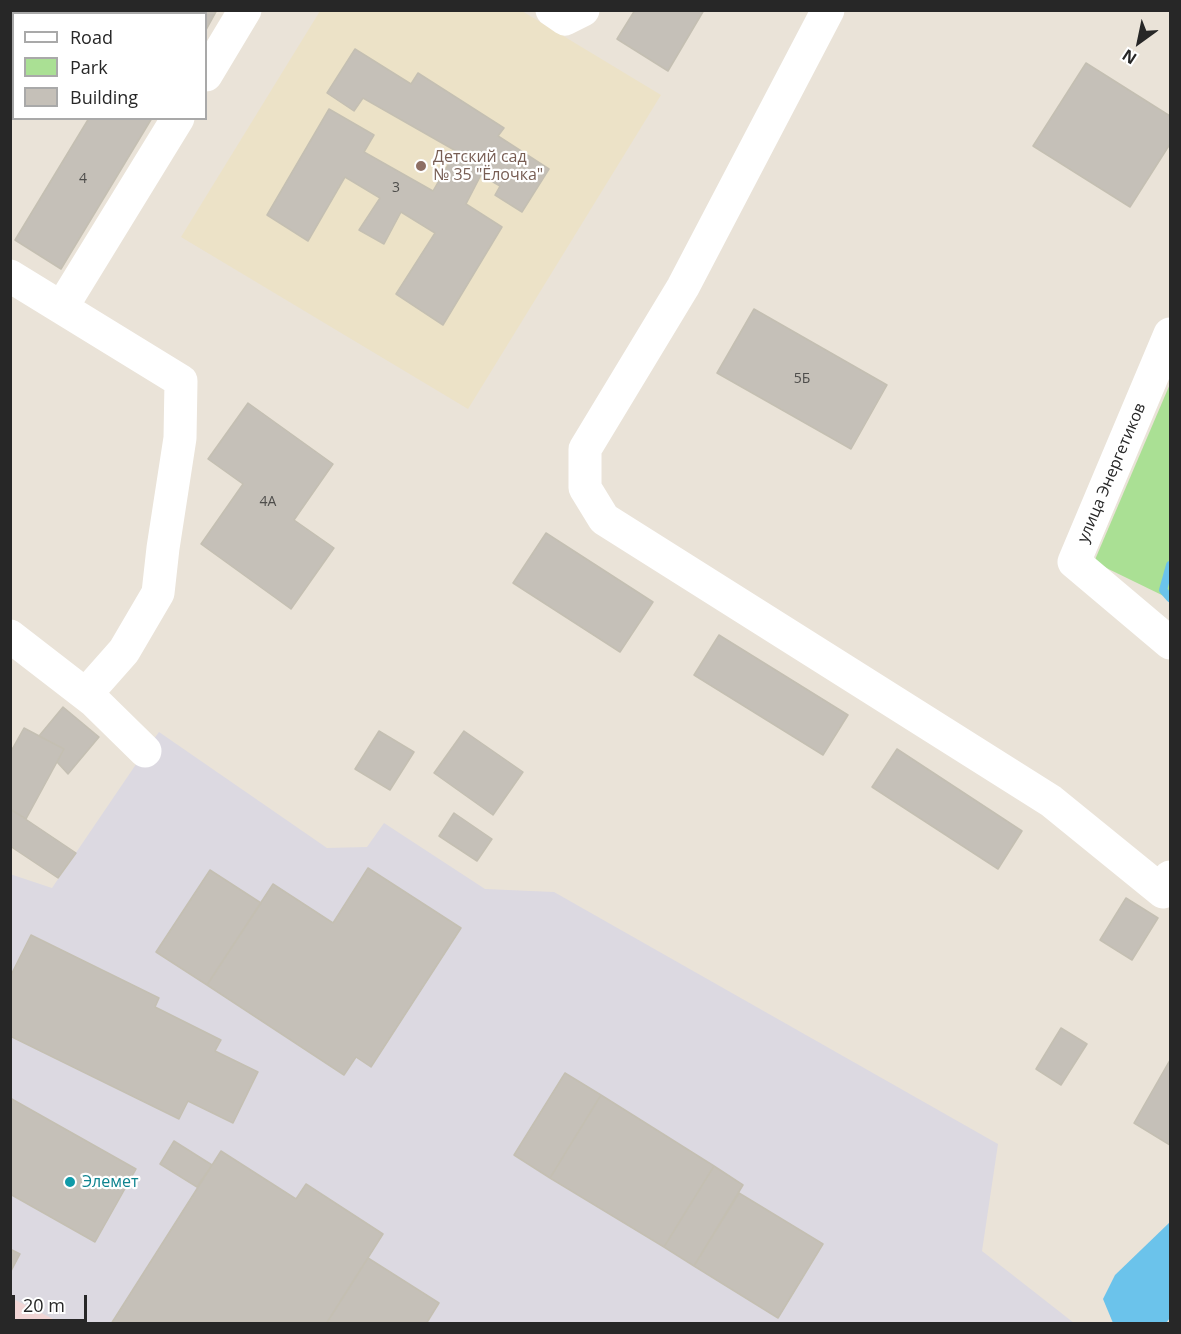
<!DOCTYPE html>
<meta charset="utf-8">
<style>
body{margin:0}
#map{position:relative;width:1181px;height:1334px;overflow:hidden;background:#eae3d8;font-family:"Open Sans",sans-serif}
canvas{display:block}
.frame{position:absolute;inset:0;border:12px solid #272727;pointer-events:none}
.legend{position:absolute;left:12px;top:12px;width:195px;height:108px;box-sizing:border-box;background:#fff;border:2px solid #a9a9a9;margin:0;padding:8px 10px;list-style:none;font-size:18px;color:#272727}
.legend li{display:flex;align-items:center;gap:12px;height:30px}
.legend b{width:30px;border:2px solid #a9a9a9}
.north{position:absolute;left:1109px;top:12px;width:60px;height:60px;-webkit-text-stroke:4px #fff;paint-order:stroke;rotate:213deg;font-size:16px;font-weight:700;line-height:24px;text-align:center;color:#272727}
.north::after{content:'';display:block;margin:auto;width:21px;height:27px;background:#272727;clip-path:polygon(50% 0,100% 100%,50% 72%,0 100%)}
.scale{position:absolute;left:12px;top:1295px;width:75px;height:27px;box-sizing:border-box;border:3px solid #272727;border-top:0;padding-left:8px;font-size:18px;line-height:21px;white-space:nowrap;color:#272727;-webkit-text-stroke:4px #fff;paint-order:stroke}
</style>
<div id="map">
<canvas width="1181" height="1334"></canvas>
<div class="frame"></div>
<ul class="legend">
<li><b style="height:8px;background:#fff"></b>Road</li>
<li><b style="height:16px;background:#aae094"></b>Park</li>
<li><b style="height:16px;background:#c5c0b8"></b>Building</li>
</ul>
<div class="north">N</div>
<div class="scale">20 m</div>
</div>
<script>
const ctx = document.querySelector('canvas').getContext('2d');
ctx.lineJoin = 'round';
function paint(path, color) { ctx.fillStyle = color; ctx.fill(path, 'evenodd'); }
function strokePath(path, color, width, dash) { ctx.strokeStyle = color; ctx.lineWidth = width; ctx.lineCap = dash ? 'butt' : 'round'; ctx.setLineDash(dash || []); ctx.stroke(path); }
function drawText(font, color, halo, rows, align = 'center') {
  ctx.font = font + ' "Open Sans",sans-serif'; ctx.lineWidth = 4.5; ctx.setLineDash([]); ctx.textBaseline = 'middle'; ctx.strokeStyle = halo; ctx.fillStyle = color; for (const [text, x, y, turn = 0] of rows) {
    ctx.save(); ctx.translate(x, y); ctx.rotate((+turn || 0) * Math.PI / 180); ctx.textAlign = isNaN(turn) ? turn : align; if (halo) ctx.strokeText(text, 0, 0); ctx.fillText(text, 0, 0); ctx.restore();
  }
}
const industrial = new Path2D(`
 M 159,732 L 327,848 L 367,847 L 384,823 L 485,889 L 554,892 L 998,1144 L 982,1251 L 1074,1323 L 61,1323 L 11,1298 L 10,874 L 52,888 L 145,751 Z`);
const education = new Path2D(`
 M 320,11 L 522,11 L 661,95 L 468,409 L 181,237 Z`);
const medical = new Path2D(`
 M 11,1298 L 61,1323 L 11,1323 Z`);
const green = new Path2D(`
 M 1170,384 L 1170,599 L 1094,562 Z`);
const water = new Path2D(`
 M 1170,1222 L 1170,1318 L 1166,1323 L 1113,1323 L 1103,1299 L 1115,1275 Z`);
const stream = new Path2D(`
 M 1170,565 L 1163,590 L 1170,598`);
const building = new Path2D(`
 M 154,10 L 217,10 L 206,30 L 206,14 L 153,14 Z
 M 635,10 L 704,10 L 668,71 L 617,39 Z
 M 355,49 L 411,84 L 418,73 L 504,128 L 498,136 L 549,169 L 522,212 L 495,195 L 500,186 L 481,175 L 466,204 L 502,227 L 443,325 L 396,294 L 435,233 L 401,212 L 384,244 L 359,230 L 380,198 L 345,177 L 308,241 L 267,215 L 329,109 L 374,135 L 364,152 L 433,191 L 456,151 L 363,98 L 354,111 L 327,93 Z
 M 1086,63 L 1170,116 L 1170,144 L 1130,207 L 1033,146 Z
 M 89,118 L 152,118 L 61,269 L 15,240 Z
 M 754,309 L 887,385 L 851,449 L 717,373 Z
 M 248,403 L 333,464 L 294,520 L 334,548 L 291,609 L 201,544 L 243,484 L 208,459 Z
 M 546,533 L 653,602 L 620,652 L 513,583 Z
 M 719,635 L 848,715 L 823,755 L 694,675 Z
 M 63,707 L 99,737 L 68,774 L 57,762 L 64,749 L 39,736 Z
 M 24,728 L 64,749 L 26,819 L 10,809 L 10,753 Z
 M 379,731 L 414,752 L 390,790 L 355,769 Z
 M 464,731 L 523,772 L 493,815 L 434,773 Z
 M 897,749 L 1022,831 L 998,869 L 872,787 Z
 M 12,810 L 76,853 L 58,878 L 10,846 L 10,813 Z
 M 454,813 L 492,839 L 477,861 L 439,836 Z
 M 368,868 L 461,928 L 371,1067 L 356,1057 L 344,1075 L 207,985 L 273,884 L 333,923 Z
 M 210,870 L 261,903 L 207,985 L 156,952 Z
 M 1126,898 L 1158,918 L 1132,960 L 1100,940 Z
 M 31,935 L 159,998 L 155,1007 L 221,1040 L 215,1051 L 258,1072 L 233,1123 L 188,1101 L 179,1119 L 10,1036 L 10,977 Z
 M 1061,1028 L 1087,1044 L 1061,1085 L 1036,1069 Z
 M 1170,1060 L 1170,1145 L 1134,1123 Z
 M 565,1073 L 601,1095 L 550,1178 L 514,1155 Z
 M 601,1095 L 714,1166 L 664,1247 L 550,1178 Z
 M 10,1098 L 136,1169 L 95,1242 L 10,1194 Z
 M 174,1141 L 212,1165 L 197,1187 L 160,1164 Z
 M 221,1151 L 296,1199 L 306,1184 L 383,1234 L 326,1324 L 111,1324 Z
 M 714,1166 L 743,1185 L 694,1266 L 664,1247 Z
 M 739,1193 L 823,1244 L 778,1318 L 694,1266 Z
 M 10,1249 L 20,1254 L 10,1273 Z
 M 368,1258 L 439,1303 L 426,1324 L 326,1324 Z`);
const minor = new Path2D(`
 M 552,10 L 565,19 L 583,10
 M 828,10 L 683,287 L 585,449 L 585,488 L 604,519 L 1051,801 L 1163,892 L 1170,877
 M 206,75 L 245,10
 M 10,276 L 181,381 L 180,438 L 163,548 L 158,593 L 124,651 L 86,694
 M 62,307 L 178,118
 M 1170,334 L 1074,562 L 1170,643
 M 10,636 L 94,701 L 145,751`);
const markers = [
 [421,166,6,"#8d6e63"],
 [70,1182,6,"#0f9aa8"]
];
const numberNames = [
 ["4",83,179],
 ["3",396,188],
 ["5Б",802,379],
 ["4А",268,502]
];
const educationNames = [
 ["Детский сад",433,157],
 ["№ 35 \"Ёлочка\"",433,175]
];
const streetNames = [
 ["улица Энергетиков",1112,473,-67]
];
const cultureNames = [
 ["Элемет",82,1182]
];
paint(industrial, '#dcd9e1');
paint(education, '#ece2c7');
paint(medical, '#f1d5d5');
paint(green, '#aae094');
paint(water, '#6bc3eb');
strokePath(stream, '#6bc3eb', 8);
paint(building, '#c5c0b8');
strokePath(building, '#c4bfb2', 1.5);
strokePath(minor, '#fff', 33);
for (const [x, y, r, color] of markers) { const dot = new Path2D(); dot.arc(x, y, r, 0, 2 * Math.PI); ctx.fillStyle = color; ctx.fill(dot); strokePath(dot, '#fff', 2); }
drawText('14px', '#4e4d4b', null, numberNames);
drawText('16px', '#785e54', '#fff', educationNames, 'left');
drawText('16px', '#272727', '#fff', streetNames);
drawText('16px', '#0d838f', '#fff', cultureNames, 'left');
</script>
